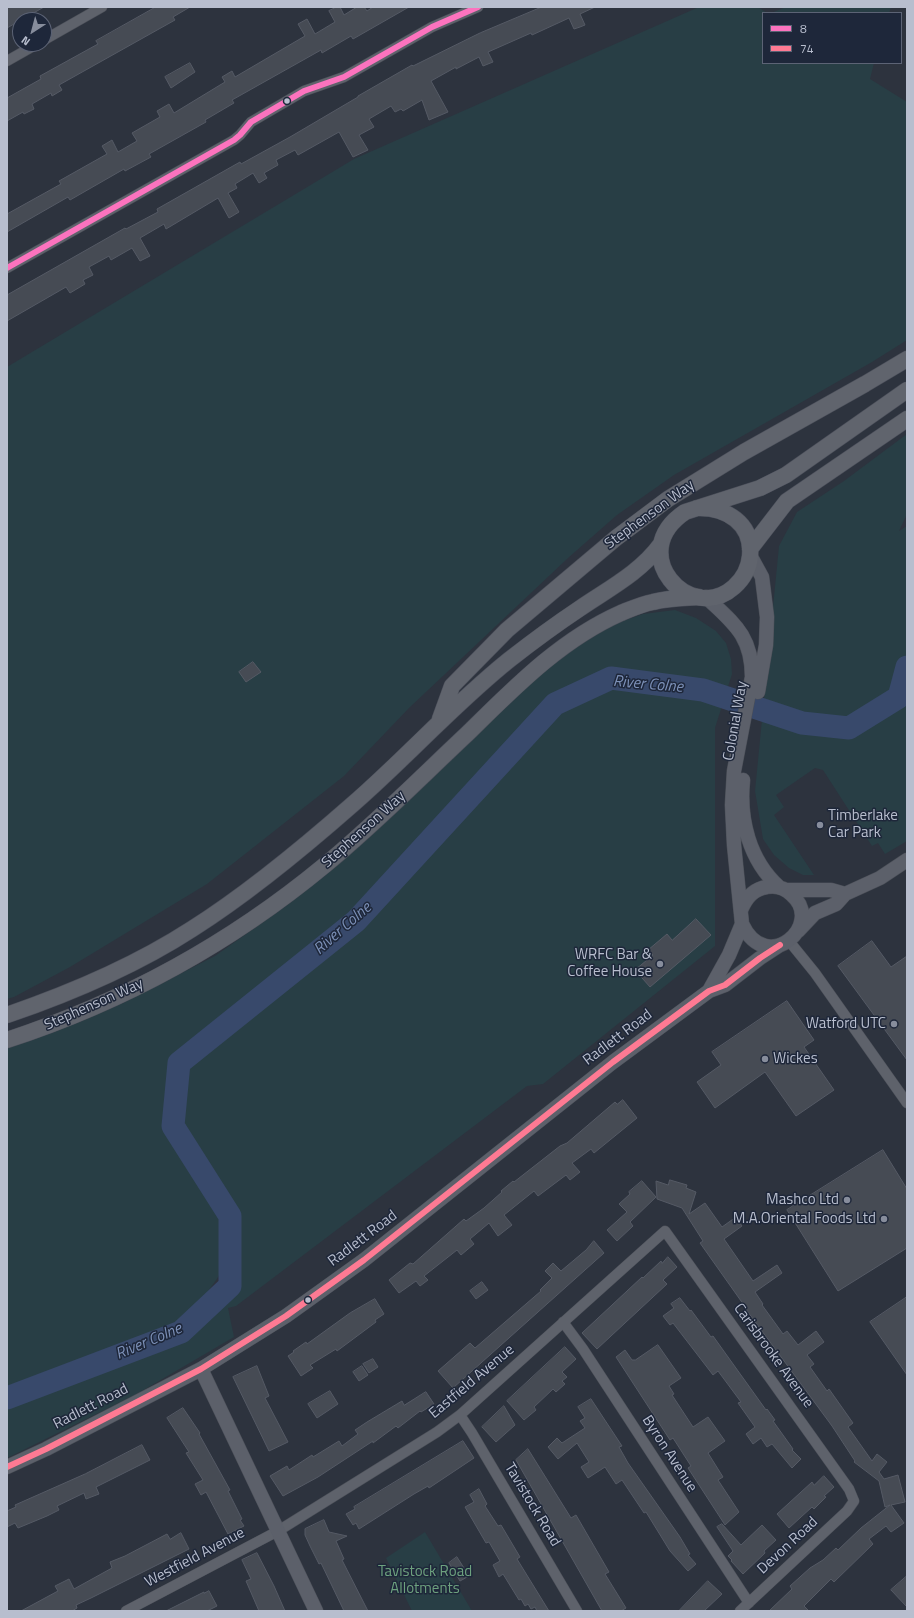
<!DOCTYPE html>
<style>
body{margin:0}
#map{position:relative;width:914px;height:1618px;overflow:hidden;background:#2d333e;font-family:"Titillium Web",sans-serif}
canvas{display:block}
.frame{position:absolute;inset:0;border:8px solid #b8bece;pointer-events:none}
.legend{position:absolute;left:762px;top:12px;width:140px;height:52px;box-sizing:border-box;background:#1e273a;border:1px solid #5c6375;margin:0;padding:5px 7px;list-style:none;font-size:12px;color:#b8bece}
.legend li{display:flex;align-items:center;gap:8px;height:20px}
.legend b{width:20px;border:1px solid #5c6375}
.north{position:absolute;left:12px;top:12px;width:40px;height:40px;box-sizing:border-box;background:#1e273a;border:1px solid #5c6375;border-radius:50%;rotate:216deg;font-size:11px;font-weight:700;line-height:16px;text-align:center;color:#b8bece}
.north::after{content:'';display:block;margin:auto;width:14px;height:18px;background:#878d9c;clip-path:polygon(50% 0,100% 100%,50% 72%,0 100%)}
</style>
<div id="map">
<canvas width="914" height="1618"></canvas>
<div class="frame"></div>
<ul class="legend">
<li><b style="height:5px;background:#fc73be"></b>8</li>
<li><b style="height:5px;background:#fe7a93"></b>74</li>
</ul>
<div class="north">N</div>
</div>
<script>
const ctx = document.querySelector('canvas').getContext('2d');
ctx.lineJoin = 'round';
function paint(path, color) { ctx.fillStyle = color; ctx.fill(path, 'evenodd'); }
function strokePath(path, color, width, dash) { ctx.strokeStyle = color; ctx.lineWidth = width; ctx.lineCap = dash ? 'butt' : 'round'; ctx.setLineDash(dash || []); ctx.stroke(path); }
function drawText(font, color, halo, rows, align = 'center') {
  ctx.font = font + ' "Titillium Web",sans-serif'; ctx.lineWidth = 3; ctx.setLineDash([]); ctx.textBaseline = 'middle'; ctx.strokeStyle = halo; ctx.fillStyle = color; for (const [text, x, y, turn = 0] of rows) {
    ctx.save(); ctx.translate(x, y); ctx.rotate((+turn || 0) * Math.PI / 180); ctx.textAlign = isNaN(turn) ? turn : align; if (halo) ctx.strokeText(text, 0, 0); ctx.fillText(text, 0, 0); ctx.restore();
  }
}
const green = new Path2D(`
 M 699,7 L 758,7 L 767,13 L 763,13 L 763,63 L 874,63 L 870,79 L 907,102 L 907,340 L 872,362 L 674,475 L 617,515 L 568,558 L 409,708 L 344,776 L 207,884 L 70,967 L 14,997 L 7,999 L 7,367 L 354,159 Z
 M 786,7 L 891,7 L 889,13 L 771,13 Z
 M 907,434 L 907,514 L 899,531 L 907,526 L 907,841 L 885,854 L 878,843 L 872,846 L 823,770 L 815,768 L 776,795 L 784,807 L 774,815 L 814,875 L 803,875 L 789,868 L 774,855 L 763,839 L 755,791 L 779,546 L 797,512 L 844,481 Z
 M 675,610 L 696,618 L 716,631 L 726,643 L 731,659 L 732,674 L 715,728 L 715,946 L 543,1084 L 527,1086 L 236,1306 L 228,1308 L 234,1337 L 135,1395 L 7,1458 L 7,1400 L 182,1335 L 226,1292 L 223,1270 L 191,1316 L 118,1352 L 32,1382 L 7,1387 L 7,1045 L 57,1029 L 148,990 L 215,956 L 290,903 L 372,833 L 560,655 L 608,626 L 643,614 Z
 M 425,1532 L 472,1611 L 412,1611 L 386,1558 Z`);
const river = new Path2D(`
 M 7,1398 L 181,1332 L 230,1286 L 230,1216 L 173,1126 L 179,1063 L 356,921 L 555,704 L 611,678 L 703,690 L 802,723 L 849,728 L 899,697 L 907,667`);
const building = new Path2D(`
 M 7,7 L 44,7 L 7,28 Z
 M 156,7 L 190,7 L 173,17 L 175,20 L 59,85 L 62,90 L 52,96 L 51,93 L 32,104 L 34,109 L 24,114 L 23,112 L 7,121 L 7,98 L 41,79 L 40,76 L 98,44 L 96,41 Z
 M 337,7 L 340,7 L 344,15 L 357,7 L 364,7 L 367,11 L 373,7 L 409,7 L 353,39 L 351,36 L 322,53 L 321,50 L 248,91 L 232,100 L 234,103 L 205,120 L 206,122 L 149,154 L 151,157 L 125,171 L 124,169 L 70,200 L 68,197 L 7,232 L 7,214 L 61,184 L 59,181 L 107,154 L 102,146 L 112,140 L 118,152 L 137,141 L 132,133 L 160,117 L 157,111 L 169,104 L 174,113 L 225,82 L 222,77 L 232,71 L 235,77 L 305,36 L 298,24 L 307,19 L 315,34 L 335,22 L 329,11 Z
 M 542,7 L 595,7 L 580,14 L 585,25 L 580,27 L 574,29 L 569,18 L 532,35 L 531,33 L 488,52 L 493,62 L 483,66 L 479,57 L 456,69 L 456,67 L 431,81 L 448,112 L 429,120 L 422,100 L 403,111 L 401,109 L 395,112 L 391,106 L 369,119 L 374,127 L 359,135 L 368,150 L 353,157 L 339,132 L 298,155 L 295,150 L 276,160 L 278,165 L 264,173 L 267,178 L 259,183 L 253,173 L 235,184 L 237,188 L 228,193 L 239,212 L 229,218 L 218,198 L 166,229 L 164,224 L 140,238 L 150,256 L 140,261 L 132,248 L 111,260 L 109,256 L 89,267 L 93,275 L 83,280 L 85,284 L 70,293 L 66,287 L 7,321 L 7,295 L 125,228 L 126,229 L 158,212 L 157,209 L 240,162 L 241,164 L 290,137 L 358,97 L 358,96 L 412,65 L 413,66 L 480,33 Z
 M 190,63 L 195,72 L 171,88 L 165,77 Z
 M 253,662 L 261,672 L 246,682 L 239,672 Z
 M 696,919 L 711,935 L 650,987 L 635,970 L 653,955 L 648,950 L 667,934 L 672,940 Z
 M 872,941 L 891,967 L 907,956 L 907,1060 L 838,966 Z
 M 787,1001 L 814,1040 L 804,1047 L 834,1090 L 796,1116 L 765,1072 L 715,1108 L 697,1082 L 721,1065 L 712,1052 Z
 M 623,1100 L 637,1118 L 594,1153 L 591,1149 L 572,1163 L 580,1172 L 570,1180 L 566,1175 L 538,1196 L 534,1191 L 504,1215 L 512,1225 L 498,1236 L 489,1223 L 470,1239 L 474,1244 L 461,1255 L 457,1250 L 424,1276 L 428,1280 L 420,1286 L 416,1281 L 399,1293 L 389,1280 L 410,1263 L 413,1264 L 464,1219 L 466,1221 L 484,1208 L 502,1192 L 501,1191 L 513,1181 L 514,1182 L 560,1146 L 567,1143 L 615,1102 L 617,1104 Z
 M 883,1150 L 907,1189 L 907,1248 L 838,1291 L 787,1210 Z
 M 670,1180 L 687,1185 L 686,1188 L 696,1192 L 689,1214 L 705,1203 L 722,1227 L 736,1217 L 742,1226 L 724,1239 L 753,1281 L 777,1265 L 782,1273 L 755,1292 L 763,1304 L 762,1305 L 783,1334 L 787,1331 L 798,1345 L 816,1331 L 824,1342 L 807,1355 L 814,1364 L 810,1367 L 827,1391 L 829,1389 L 853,1423 L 848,1427 L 872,1461 L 877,1454 L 887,1462 L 879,1472 L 884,1479 L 898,1475 L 905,1502 L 891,1505 L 904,1523 L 891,1532 L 886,1526 L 869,1539 L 873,1544 L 834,1582 L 831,1579 L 804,1606 L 809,1611 L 769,1611 L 792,1589 L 790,1586 L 810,1568 L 823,1560 L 836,1548 L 838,1550 L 861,1528 L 890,1505 L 885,1507 L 879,1481 L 854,1462 L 855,1461 L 832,1426 L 745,1308 L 746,1308 L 700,1243 L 703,1241 L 682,1208 L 657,1199 L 656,1181 L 668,1185 Z
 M 642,1181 L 656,1197 L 630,1222 L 633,1226 L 617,1241 L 607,1230 L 627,1212 L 619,1204 L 630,1194 L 629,1192 Z
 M 594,1241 L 604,1253 L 453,1388 L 438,1371 L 470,1343 L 475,1348 L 541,1291 L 540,1290 L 552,1278 L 545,1271 L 553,1263 L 561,1271 L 586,1250 Z
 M 668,1257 L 677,1267 L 663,1280 L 667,1284 L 597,1349 L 582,1333 L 642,1277 L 643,1278 L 661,1261 L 662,1263 Z
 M 482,1282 L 488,1290 L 476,1299 L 470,1291 Z
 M 907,1297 L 907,1375 L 870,1322 Z
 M 680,1298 L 690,1311 L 691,1310 L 711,1337 L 713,1336 L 766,1410 L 767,1409 L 775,1420 L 773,1421 L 793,1449 L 792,1450 L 801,1459 L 792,1468 L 772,1444 L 767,1447 L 761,1438 L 753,1444 L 746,1434 L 755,1427 L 738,1403 L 741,1402 L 718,1371 L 713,1375 L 673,1323 L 670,1325 L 663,1316 L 674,1308 L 671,1304 Z
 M 375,1299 L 384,1314 L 375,1320 L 376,1322 L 337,1351 L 336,1349 L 310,1365 L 313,1368 L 301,1376 L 288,1356 L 294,1352 L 293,1351 L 306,1342 L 307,1344 L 350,1313 Z
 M 658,1345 L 681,1378 L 669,1386 L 674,1394 L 672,1395 L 693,1427 L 708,1417 L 725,1441 L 708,1453 L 723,1477 L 718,1480 L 739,1512 L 725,1525 L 688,1468 L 691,1466 L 673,1438 L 670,1440 L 616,1357 L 625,1350 L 632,1360 L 635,1360 Z
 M 565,1347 L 576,1359 L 562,1372 L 567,1377 L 562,1381 L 565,1384 L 556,1392 L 553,1389 L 534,1407 L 536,1410 L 524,1420 L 507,1401 Z
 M 373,1359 L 378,1367 L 369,1373 L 363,1364 Z
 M 257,1366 L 269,1396 L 265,1398 L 288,1442 L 269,1451 L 233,1377 Z
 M 362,1366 L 368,1375 L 359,1381 L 353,1372 Z
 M 330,1391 L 338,1404 L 317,1418 L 308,1404 Z
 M 426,1392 L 434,1404 L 421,1412 L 420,1411 L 398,1428 L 396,1426 L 373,1443 L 373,1441 L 318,1477 L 283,1496 L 270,1476 L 287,1466 L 289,1470 L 312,1455 L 313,1457 L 339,1441 L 342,1446 L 358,1434 L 355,1430 L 367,1422 L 402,1401 L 404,1405 Z
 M 591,1399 L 622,1446 L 619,1447 L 628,1463 L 680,1537 L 690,1554 L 688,1555 L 696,1564 L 688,1571 L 670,1551 L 646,1512 L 644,1513 L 622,1480 L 616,1484 L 605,1467 L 588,1478 L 581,1467 L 589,1462 L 577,1443 L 558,1459 L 548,1447 L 557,1438 L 562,1443 L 585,1428 L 580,1421 L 585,1418 L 578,1407 Z
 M 504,1406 L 515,1425 L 496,1442 L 482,1427 Z
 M 183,1408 L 200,1433 L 199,1434 L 230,1490 L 228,1491 L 242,1519 L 240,1520 L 244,1526 L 228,1534 L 206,1492 L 201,1495 L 195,1484 L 203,1480 L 186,1453 L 189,1452 L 167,1418 Z
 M 463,1441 L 474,1458 L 429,1488 L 428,1486 L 414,1494 L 359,1529 L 356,1523 L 353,1525 L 346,1514 L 355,1509 L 354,1507 Z
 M 142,1445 L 150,1460 L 96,1487 L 99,1494 L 86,1499 L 84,1493 L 57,1506 L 59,1510 L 47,1516 L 18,1528 L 15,1523 L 7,1527 L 7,1511 L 16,1507 L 15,1505 L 85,1474 Z
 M 528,1449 L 571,1518 L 576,1515 L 609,1572 L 605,1574 L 626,1608 L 621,1611 L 602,1611 L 598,1604 L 516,1460 Z
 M 824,1476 L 834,1487 L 824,1496 L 826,1497 L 814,1509 L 812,1507 L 789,1528 L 777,1514 L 812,1482 L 814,1485 Z
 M 479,1489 L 487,1504 L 485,1506 L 498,1526 L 501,1525 L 520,1557 L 517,1559 L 549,1611 L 537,1611 L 535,1607 L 531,1609 L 528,1604 L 525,1606 L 521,1599 L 519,1600 L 503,1574 L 499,1577 L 493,1565 L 500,1561 L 489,1542 L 486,1543 L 465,1507 L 474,1502 L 470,1495 Z
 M 324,1520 L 329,1532 L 347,1536 L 336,1541 L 344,1559 L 342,1560 L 368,1611 L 344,1611 L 321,1563 L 319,1564 L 310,1546 L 305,1535 L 305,1529 Z
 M 722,1524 L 741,1545 L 762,1525 L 776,1540 L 764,1551 L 765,1553 L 743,1574 L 731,1561 L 732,1560 L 728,1556 L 733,1551 L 717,1527 Z
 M 181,1533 L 189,1549 L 91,1598 L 76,1605 L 77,1608 L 72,1611 L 21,1611 L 58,1591 L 55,1586 L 69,1579 L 74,1589 L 112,1568 L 110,1562 L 125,1556 L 167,1534 L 170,1539 Z
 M 257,1553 L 274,1586 L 285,1611 L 259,1611 L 246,1581 L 251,1579 L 242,1560 Z
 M 457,1557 L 469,1576 L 460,1581 L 449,1563 Z
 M 907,1576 L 907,1607 L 891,1590 Z
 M 708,1581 L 722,1594 L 704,1611 L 679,1611 Z
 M 209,1591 L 217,1606 L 207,1611 L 166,1611 L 204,1592 L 204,1593 Z`);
const street = new Path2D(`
 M 44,40 L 102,7
 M 7,61 L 37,44
 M 7,268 L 234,140 L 240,135 L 251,122 L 304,91 L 344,77 L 432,27 L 478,7
 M 789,941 L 815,973 L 907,1103
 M 563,1322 L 583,1349 L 749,1603
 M 460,1415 L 472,1433 L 577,1611
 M 126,1611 L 278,1531 L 437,1432 L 460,1415 L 665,1231 L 849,1489 L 854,1501 L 847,1511 L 740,1611`);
const secondary = new Path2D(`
 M 750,555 L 762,577 L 767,617 L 766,645 L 758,692
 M 706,597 C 733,623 752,635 752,677 L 734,771 L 732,805 L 734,845 L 742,924 C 767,977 825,924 792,895 C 785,888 777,885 767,887 C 753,889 746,898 741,910
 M 743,780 C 739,819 749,860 779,887
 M 786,890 L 831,890 L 845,894
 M 798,931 L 815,913 L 836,904 L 845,894 L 880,878 L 907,860
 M 709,991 L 729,955 L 742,924
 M 201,1369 L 316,1611
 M 7,1467 L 46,1449 L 201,1369 L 286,1316 L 364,1260 L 613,1062 L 709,991 L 725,985 L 760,958 L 780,945`);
const primary = new Path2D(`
 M 697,508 C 726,507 753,523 750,556 C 749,568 743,579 734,587 C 690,626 624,553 685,512 L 760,488 L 786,475 L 907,390
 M 750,549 L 787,501 L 907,419
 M 440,719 L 452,686 L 507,630 L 616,538 L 668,499 L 744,452 L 865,384 L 907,359
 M 7,1015 C 71,993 135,966 192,929 C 249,893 303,848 353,804 C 407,757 454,704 509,660 C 532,642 555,625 579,609 C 608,589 640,573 661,544
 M 7,1040 C 123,1002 232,942 325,865 C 375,824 420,778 467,734 C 514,688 560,640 621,613 C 631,609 642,604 653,602 C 668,598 684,598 699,597`);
const bus1 = new Path2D(`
 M 7,268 L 234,140 L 240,135 L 251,122 L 304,91 L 344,77 L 432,27 L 478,7`);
const bus2 = new Path2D(`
 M 7,1467 L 46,1449 L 201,1369 L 286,1316 L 364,1260 L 613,1062 L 709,991 L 725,985 L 760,958 L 780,945`);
const markers = [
 [287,101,3.5,"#b8bece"],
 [820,825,4,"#878d9c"],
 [660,964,4,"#878d9c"],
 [894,1024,4,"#878d9c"],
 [765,1059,4,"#878d9c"],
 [847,1200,4,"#878d9c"],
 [884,1219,4,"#878d9c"],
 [308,1300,3.5,"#b8bece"]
];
const streetNames = [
 ["Stephenson Way",650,515,-36],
 ["Colonial Way",736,721,-80],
 ["Stephenson Way",364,830,-42],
 ["Stephenson Way",94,1005,-24],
 ["Radlett Road",618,1038,-37],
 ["Radlett Road",363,1239,-37],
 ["Carisbrooke Avenue",773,1356,54],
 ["Eastfield Avenue",472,1382,-40],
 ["Radlett Road",91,1407,-27],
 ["Byron Avenue",669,1454,57],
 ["Tavistock Road",532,1505,59],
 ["Devon Road",788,1546,-43],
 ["Westfield Avenue",195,1558,-28]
];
const poiNames = [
 ["Timberlake",828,816,"left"],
 ["Car Park",828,833,"left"],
 ["WRFC Bar &",652,955],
 ["Coffee House",652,972],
 ["Watford UTC",886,1024],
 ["Wickes",773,1059,"left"],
 ["Mashco Ltd",839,1200],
 ["M.A.Oriental Foods Ltd",876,1219]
];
const parkNames = [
 ["Tavistock Road",425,1572],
 ["Allotments",425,1589]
];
const waterNames = [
 ["River Colne",648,685,5],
 ["River Colne",343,929,-41],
 ["River Colne",149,1342,-23]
];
paint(green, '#283e45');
strokePath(river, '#38496b', 23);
paint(building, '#464b54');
strokePath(building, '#555a65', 1);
strokePath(street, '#4b4f58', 11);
strokePath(secondary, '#4b4f58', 15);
strokePath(primary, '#4b4f5a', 17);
strokePath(street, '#5e626b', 10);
strokePath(secondary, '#5c606a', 14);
strokePath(primary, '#60646d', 16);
strokePath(bus1, '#fc73be', 6);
strokePath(bus2, '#fe7a93', 6);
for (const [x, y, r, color] of markers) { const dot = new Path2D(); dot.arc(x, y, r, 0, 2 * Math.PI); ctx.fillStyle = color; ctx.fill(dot); strokePath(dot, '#1e273a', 1.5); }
drawText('15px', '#b8bece', '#1e273a', streetNames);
drawText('15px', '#b8bece', '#1e273a', poiNames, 'right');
drawText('15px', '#6da17e', '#1e273a', parkNames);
drawText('italic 16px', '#7c90b7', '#1e273a', waterNames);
</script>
